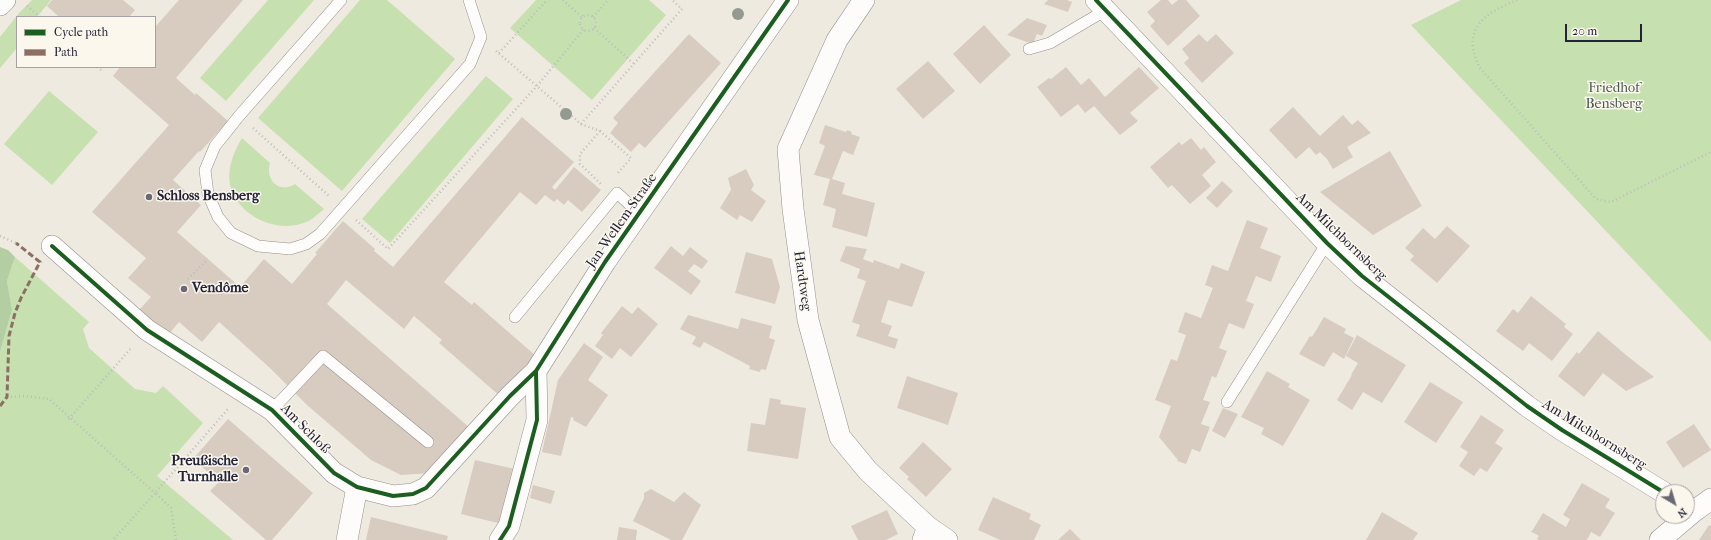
<!DOCTYPE html>
<meta charset="utf-8">
<style>
body{margin:0}
#map{position:relative;width:1711px;height:540px;overflow:hidden;background:#efeadf;font-family:"IM FELL French Canon",serif}
canvas{display:block}
.legend{position:absolute;left:16px;top:16px;width:140px;height:52px;box-sizing:border-box;background:#fbf7ec;border:1px solid #a4a2a5;margin:0;padding:5px 7px;list-style:none;font-size:12px;color:#22223b}
.legend li{display:flex;align-items:center;gap:8px;height:20px}
.legend b{width:20px;border:1px solid #a4a2a5}
.north{position:absolute;left:1655px;top:484px;width:40px;height:40px;box-sizing:border-box;background:#fbf7ec;border:1px solid #a4a2a5;border-radius:50%;rotate:142deg;font-size:11px;font-weight:700;line-height:16px;text-align:center;color:#22223b}
.north::after{content:'';display:block;margin:auto;width:14px;height:18px;background:#6a6874;clip-path:polygon(50% 0,100% 100%,50% 72%,0 100%)}
.scale{position:absolute;left:1565px;top:24px;width:77px;height:18px;box-sizing:border-box;border:2px solid #22223b;border-top:0;padding-left:5px;font-size:12px;line-height:14px;white-space:nowrap;color:#22223b;-webkit-text-stroke:3px #fbf7ec;paint-order:stroke}
</style>
<div id="map">
<canvas width="1711" height="540"></canvas>
<ul class="legend">
<li><b style="height:5px;background:#1b5e20"></b>Cycle path</li>
<li><b style="height:5px;background:#8d6e63"></b>Path</li>
</ul>
<div class="north">N</div>
<div class="scale">20 m</div>
</div>
<script>
const ctx = document.querySelector('canvas').getContext('2d');
ctx.lineJoin = 'round';
function paint(path, color) { ctx.fillStyle = color; ctx.fill(path, 'evenodd'); }
function strokePath(path, color, width, dash) { ctx.strokeStyle = color; ctx.lineWidth = width; ctx.lineCap = dash ? 'butt' : 'round'; ctx.setLineDash(dash || []); ctx.stroke(path); }
function drawText(font, color, halo, rows, align = 'center') {
  ctx.font = font + ' "IM FELL French Canon",serif'; ctx.lineWidth = 3; ctx.setLineDash([]); ctx.textBaseline = 'middle'; ctx.strokeStyle = halo; ctx.fillStyle = color; for (const [text, x, y, turn = 0] of rows) {
    ctx.save(); ctx.translate(x, y); ctx.rotate((+turn || 0) * Math.PI / 180); ctx.textAlign = isNaN(turn) ? turn : align; if (halo) ctx.strokeText(text, 0, 0); ctx.fillText(text, 0, 0); ctx.restore();
  }
}
const green = new Path2D(`
 M 32,0 L 51,0 L 37,17 L 17,17 L 17,48 L 0,68 L 0,37 L 19,13 Z
 M 268,0 L 314,0 L 226,101 L 200,78 Z
 M 360,0 L 387,0 L 455,59 L 342,191 L 258,118 Z
 M 536,0 L 649,0 L 666,15 L 592,100 L 510,28 Z
 M 1461,0 L 1711,0 L 1711,342 L 1411,25 Z
 M 486,76 L 513,99 L 390,243 L 362,219 Z
 M 49,91 L 98,132 L 52,185 L 4,144 Z
 M 242,138 L 270,163 C 265,180 279,194 295,184 L 324,209 C 320,212 316,216 312,219 C 284,236 241,220 231,188 C 226,171 233,153 242,138 Z
 M 15,257 L 89,322 L 83,329 L 89,348 L 135,389 L 156,393 L 163,386 L 203,423 L 157,476 L 233,540 L 0,540 L 0,352 L 12,310 L 7,281 Z`);
const forest = new Path2D(`
 M 0,247 L 8,250 L 15,257 L 7,281 L 12,310 L 0,352 Z`);
const building = new Path2D(`
 M 52,0 L 123,0 L 135,10 L 129,17 L 59,17 L 47,6 Z
 M 179,0 L 243,0 L 176,78 L 195,95 L 196,93 L 228,121 L 200,152 L 199,151 L 173,180 L 201,205 L 177,232 L 240,287 L 264,259 L 292,284 L 317,254 L 315,253 L 343,221 L 375,249 L 374,251 L 393,267 L 522,117 L 574,162 L 552,187 L 555,190 L 574,167 L 601,190 L 582,212 L 568,200 L 564,205 L 557,199 L 554,202 L 545,195 L 536,205 L 520,192 L 444,282 L 472,305 L 474,302 L 536,356 L 501,397 L 439,343 L 442,340 L 414,316 L 404,329 L 346,280 L 327,304 L 470,428 L 431,473 L 401,475 L 371,460 L 307,405 L 271,369 L 219,322 L 202,342 L 179,322 L 168,335 L 139,310 L 151,297 L 128,278 L 146,258 L 92,212 L 169,125 L 113,76 L 120,67 L 155,67 L 155,27 Z
 M 1048,0 L 1067,0 L 1072,2 L 1068,12 L 1044,4 Z
 M 1161,0 L 1168,0 L 1172,5 L 1178,0 L 1186,0 L 1200,16 L 1168,46 L 1150,26 L 1155,21 L 1147,12 Z
 M 1027,18 L 1047,25 L 1042,36 L 1037,34 L 1033,44 L 1007,35 Z
 M 984,25 L 1011,55 L 980,84 L 953,54 Z
 M 689,34 L 721,63 L 645,148 L 639,143 L 631,152 L 610,133 L 618,123 L 613,118 Z
 M 1199,34 L 1207,42 L 1216,34 L 1234,53 L 1202,83 L 1184,63 L 1189,58 L 1182,49 Z
 M 928,61 L 955,91 L 923,119 L 896,89 Z
 M 1066,67 L 1081,85 L 1089,78 L 1105,97 L 1139,67 L 1159,88 L 1130,113 L 1138,121 L 1120,135 L 1094,106 L 1085,113 L 1078,104 L 1061,117 L 1037,87 L 1049,78 L 1051,79 Z
 M 1293,107 L 1320,136 L 1343,115 L 1352,125 L 1358,120 L 1371,133 L 1347,147 L 1353,157 L 1333,169 L 1327,159 L 1320,152 L 1316,155 L 1309,147 L 1296,159 L 1269,130 Z
 M 825,125 L 846,132 L 847,130 L 852,132 L 851,134 L 860,137 L 853,155 L 843,151 L 832,179 L 845,183 L 842,194 L 875,203 L 867,237 L 832,227 L 836,209 L 823,205 L 830,179 L 814,175 L 825,146 L 819,143 Z
 M 1191,138 L 1201,150 L 1204,147 L 1216,162 L 1202,175 L 1211,186 L 1190,204 L 1172,185 L 1168,188 L 1150,167 L 1179,142 L 1182,145 Z
 M 1390,151 L 1422,206 L 1373,235 L 1320,192 Z
 M 746,169 L 754,185 L 751,190 L 766,201 L 752,222 L 740,215 L 737,220 L 720,208 L 731,190 L 728,178 Z
 M 1222,181 L 1233,191 L 1217,208 L 1206,198 Z
 M 1247,220 L 1268,228 L 1260,248 L 1281,256 L 1271,282 L 1256,276 L 1246,301 L 1254,304 L 1244,329 L 1229,323 L 1219,348 L 1227,351 L 1216,378 L 1212,376 L 1203,400 L 1210,402 L 1201,424 L 1210,427 L 1200,452 L 1192,449 L 1186,464 L 1177,461 L 1178,460 L 1159,437 L 1171,406 L 1155,400 L 1171,359 L 1177,361 L 1186,335 L 1178,332 L 1185,312 L 1201,318 L 1213,288 L 1205,285 L 1212,265 L 1228,271 Z
 M 1447,226 L 1470,246 L 1437,283 L 1410,260 L 1414,256 L 1405,248 L 1423,228 L 1435,239 Z
 M 671,246 L 683,256 L 690,247 L 708,261 L 702,269 L 694,264 L 688,271 L 701,281 L 691,295 L 654,268 Z
 M 846,246 L 867,249 L 863,259 L 873,263 L 874,260 L 899,269 L 901,263 L 925,272 L 912,307 L 888,300 L 881,322 L 892,326 L 888,336 L 898,339 L 895,349 L 856,336 L 860,325 L 852,322 L 866,281 L 857,278 L 860,269 L 840,261 Z
 M 746,252 L 772,259 L 780,287 L 775,304 L 735,293 Z
 M 1531,296 L 1566,324 L 1564,327 L 1573,334 L 1552,361 L 1529,343 L 1523,351 L 1496,331 L 1513,309 L 1518,313 Z
 M 622,306 L 632,314 L 638,307 L 658,324 L 631,357 L 620,348 L 612,359 L 595,346 L 603,335 L 601,333 Z
 M 688,315 L 738,329 L 741,318 L 772,326 L 769,338 L 775,340 L 766,370 L 761,369 L 760,372 L 749,369 L 750,366 L 704,342 L 700,348 L 692,344 L 696,337 L 680,329 Z
 M 1324,317 L 1346,329 L 1344,333 L 1354,338 L 1344,359 L 1333,352 L 1324,367 L 1299,354 L 1310,336 L 1312,337 Z
 M 1598,331 L 1626,355 L 1654,377 L 1626,391 L 1603,373 L 1584,397 L 1558,376 L 1577,352 L 1579,354 Z
 M 1357,335 L 1406,365 L 1382,403 L 1363,392 L 1352,410 L 1337,400 L 1352,375 L 1351,375 L 1358,363 L 1346,356 Z
 M 584,343 L 603,357 L 588,380 L 608,395 L 586,427 L 573,420 L 574,418 L 571,417 L 561,456 L 542,452 L 558,380 Z
 M 1267,371 L 1290,384 L 1288,387 L 1310,400 L 1283,446 L 1261,434 L 1264,428 L 1241,417 Z
 M 907,376 L 958,393 L 948,425 L 897,408 Z
 M 1430,382 L 1463,402 L 1436,443 L 1404,422 Z
 M 770,398 L 781,400 L 780,404 L 806,408 L 798,459 L 747,451 L 751,423 L 765,425 Z
 M 1223,408 L 1238,414 L 1225,438 L 1212,431 Z
 M 1481,415 L 1504,430 L 1495,443 L 1503,448 L 1487,472 L 1480,468 L 1474,476 L 1459,466 L 1468,452 L 1460,447 Z
 M 228,419 L 313,493 L 272,540 L 266,540 L 210,491 L 219,482 L 193,459 Z
 M 1694,424 L 1711,450 L 1683,468 L 1666,442 Z
 M 923,442 L 952,469 L 926,497 L 907,479 L 909,477 L 899,468 Z
 M 475,460 L 515,469 L 502,524 L 461,514 Z
 M 1582,483 L 1610,499 L 1605,507 L 1615,513 L 1600,537 L 1591,532 L 1587,540 L 1539,540 L 1537,539 L 1539,536 L 1530,531 L 1532,531 L 1543,513 L 1566,527 L 1570,519 L 1563,515 Z
 M 533,485 L 555,491 L 551,504 L 530,498 Z
 M 651,489 L 674,502 L 684,492 L 701,505 L 682,540 L 671,540 L 633,521 L 644,498 L 644,493 Z
 M 993,497 L 1031,514 L 1029,519 L 1041,525 L 1034,540 L 1000,540 L 978,530 Z
 M 887,510 L 898,534 L 886,540 L 858,540 L 851,526 Z
 M 1382,512 L 1418,533 L 1413,540 L 1366,540 Z
 M 371,517 L 448,536 L 447,540 L 366,540 Z
 M 1709,525 L 1711,526 L 1711,540 L 1699,540 Z
 M 619,527 L 637,530 L 636,540 L 617,540 Z
 M 1070,529 L 1081,540 L 1058,540 Z`);
const path = new Path2D(`
 M 563,0 L 583,18
 M 1517,0 C 1496,9 1469,20 1473,49 C 1474,55 1477,61 1479,67 L 1596,199 L 1611,202 L 1711,152
 M 27,6 L 40,17
 M580 23a8 8 0 1 1 16 0a8 8 0 1 1-16 0Z
 M 593,17 L 608,0
 M 594,28 L 633,63
 M 496,51 L 581,124 L 600,131 L 631,158 L 617,174
 M 499,53 L 547,0
 M 97,67 L 101,70
 M 581,124 L 682,9 L 672,0
 M 253,128 L 329,196
 M 600,131 L 580,154 L 580,164 L 601,184
 M 356,220 L 388,249 L 537,86 L 584,29
 M 0,236 L 16,243
 M 188,279 L 208,259
 M 7,397 L 26,396 L 49,399 L 155,493 L 113,540
 M 69,419 L 132,347
 M 176,540 L 171,508 L 155,493 L 228,409`);
const lane = new Path2D(`
 M 341,0 L 239,116 L 215,146 L 205,170 L 208,194 L 218,217 L 231,233 L 258,246 L 290,249 L 306,244 L 320,234 L 470,64 L 481,37 L 469,0
 M 1029,49 L 1050,43 L 1106,10
 M 515,317 L 617,193 L 640,214
 M 1227,402 L 1327,243
 M 272,410 L 323,356 L 428,442`);
const street = new Path2D(`
 M 864,0 L 837,40 L 788,149 L 793,209 L 808,320 L 840,437 L 868,471 L 928,527 L 923,540
 M 1096,0 L 1327,243 L 1362,276 L 1527,406 L 1562,430 L 1663,492
 M 0,5 L 5,0
 M 52,246 L 147,330 L 272,410 L 334,473 L 357,487 L 393,496 L 413,494 L 426,488 L 510,396 L 536,371
 M 928,527 L 947,540
 M 347,540 L 357,487
 M 500,540 L 509,526 L 537,420 L 536,371 L 605,262 L 788,0
 M 1660,540 L 1693,512 L 1711,499`);
const quiet = new Path2D(`
 M 0,406 L 7,397 L 9,336 L 15,313 L 21,298 L 40,262 L 16,243`);
const cycleway = new Path2D(`
 M 1096,0 L 1327,243 L 1362,276 L 1527,406 L 1562,430 L 1663,492
 M 52,246 L 147,330 L 272,410 L 334,473 L 357,487 L 393,496 L 413,494 L 426,488 L 510,396 L 536,371
 M 500,540 L 509,526 L 537,420 L 536,371 L 605,262 L 788,0`);
const trees = [
 [738,14],
 [566,114]
];
const markers = [
 [149,197,4,"#6a6874"],
 [184,289,4,"#6a6874"],
 [246,470,4,"#6a6874"]
];
const parkNames = [
 ["Friedhof",1614,89],
 ["Bensberg",1614,105]
];
const poiNames = [
 ["Schloss Bensberg",157,197],
 ["Vendôme",192,289],
 ["Preußische",238,462,"right"],
 ["Turnhalle",238,478,"right"]
];
const streetNames = [
 ["Jan-Wellem-Straße",622,221,-55],
 ["Am Milchbornsberg",1341,237,44],
 ["Hardtweg",802,281,82],
 ["Am Schloß",305,429,45],
 ["Am Milchbornsberg",1594,435,32]
];
paint(green, '#c6e0af');
paint(forest, '#b4cea4');
paint(building, '#d7ccbf');
strokePath(lane, '#93908f', 12);
strokePath(street, '#93908f', 22);
strokePath(path, '#bebdbe', 2.5, [1, 3]);
strokePath(lane, '#fdfcfa', 11);
strokePath(street, '#fdfcfa', 21);
strokePath(quiet, '#8d6e63', 3, [6, 3]);
strokePath(cycleway, '#1b5e20', 4);
ctx.fillStyle = '#949a91';
for (const [x, y] of trees) { ctx.beginPath(); ctx.arc(x, y, 6, 0, 2 * Math.PI); ctx.fill(); }
for (const [x, y, r, color] of markers) { const dot = new Path2D(); dot.arc(x, y, r, 0, 2 * Math.PI); ctx.fillStyle = color; ctx.fill(dot); strokePath(dot, '#fbf7ec', 1.5); }
drawText('14px', '#495952', '#fbf7ec', parkNames);
drawText('bold 14px', '#22223b', '#fbf7ec', poiNames, 'left');
drawText('14px', '#22223b', '#fbf7ec', streetNames);
</script>
